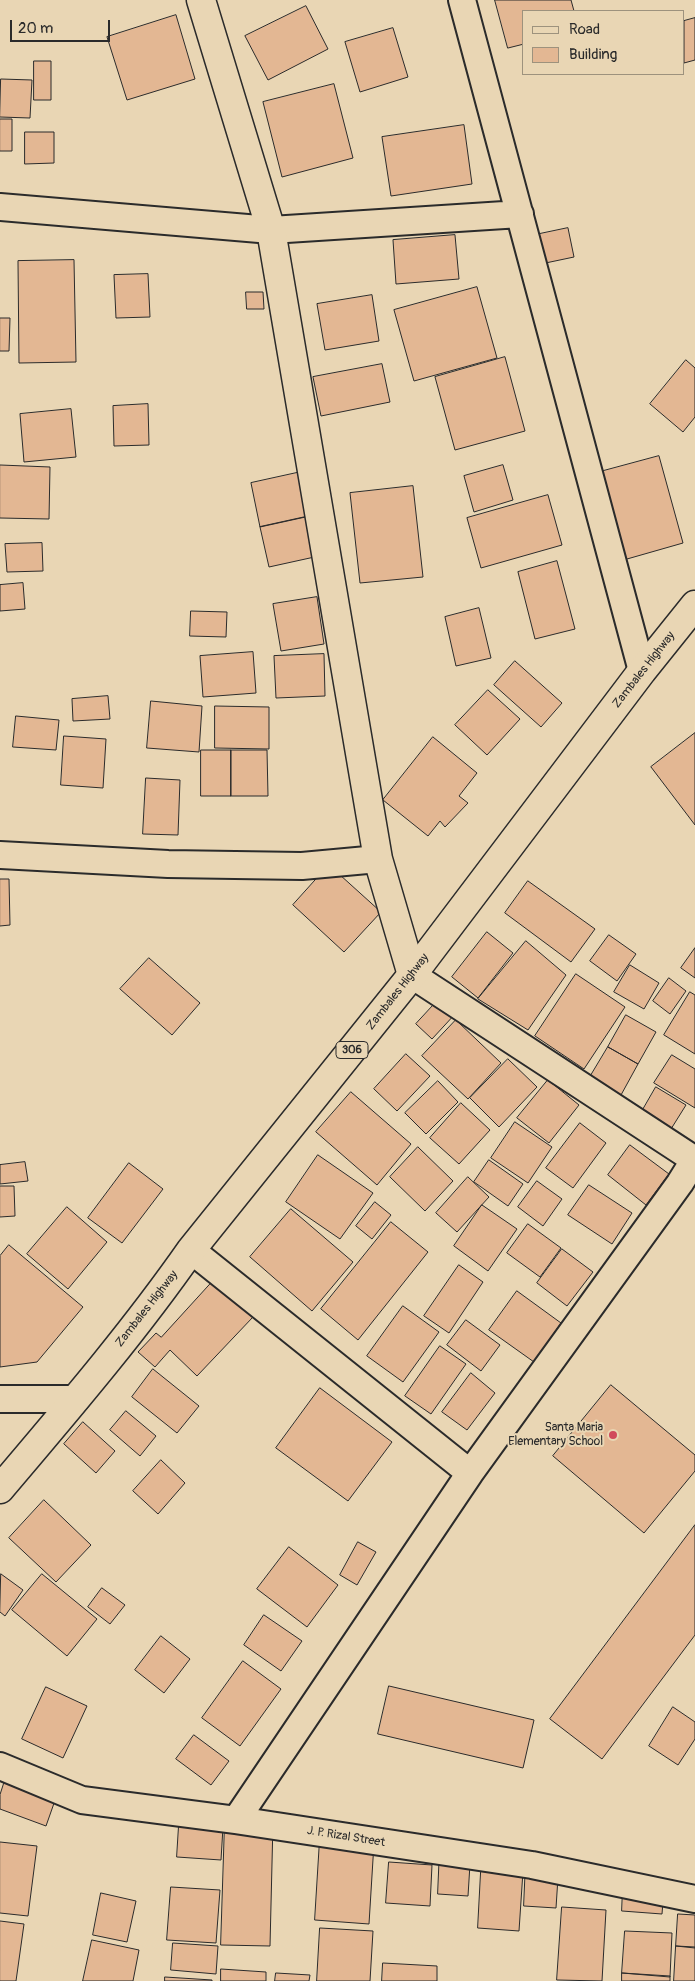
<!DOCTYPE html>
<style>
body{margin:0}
#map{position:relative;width:695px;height:1981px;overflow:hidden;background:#e9d6b4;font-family:Pangolin,sans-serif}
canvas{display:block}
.legend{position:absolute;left:522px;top:10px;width:162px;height:65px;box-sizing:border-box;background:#e9d6b4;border:1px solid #9d927d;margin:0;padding:6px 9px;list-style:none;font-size:15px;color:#2b2b2b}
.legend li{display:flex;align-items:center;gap:10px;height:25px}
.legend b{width:25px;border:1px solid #9d927d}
.scale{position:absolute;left:10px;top:20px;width:100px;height:22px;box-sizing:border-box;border:2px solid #2b2b2b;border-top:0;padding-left:6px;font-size:15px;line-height:18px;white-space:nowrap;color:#2b2b2b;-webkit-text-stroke:4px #e9d6b4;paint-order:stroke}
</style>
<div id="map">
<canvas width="695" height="1981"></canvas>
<ul class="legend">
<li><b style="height:6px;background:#e9d6b4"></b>Road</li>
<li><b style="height:14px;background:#e3b793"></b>Building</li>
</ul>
<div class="scale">20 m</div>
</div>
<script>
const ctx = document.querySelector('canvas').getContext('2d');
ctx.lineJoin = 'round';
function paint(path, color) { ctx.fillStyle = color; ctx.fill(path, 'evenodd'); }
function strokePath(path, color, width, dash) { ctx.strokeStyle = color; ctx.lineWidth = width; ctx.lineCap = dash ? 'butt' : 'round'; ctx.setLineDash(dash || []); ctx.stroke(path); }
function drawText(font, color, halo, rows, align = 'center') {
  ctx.font = font + ' Pangolin,sans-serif'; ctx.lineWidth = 4; ctx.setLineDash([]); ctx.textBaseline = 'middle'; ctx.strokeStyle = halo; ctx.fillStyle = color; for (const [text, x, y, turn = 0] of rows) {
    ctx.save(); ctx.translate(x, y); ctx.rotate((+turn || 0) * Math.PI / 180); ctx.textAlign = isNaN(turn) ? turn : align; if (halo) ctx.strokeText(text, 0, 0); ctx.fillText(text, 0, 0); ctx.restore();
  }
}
const building = new Path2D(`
 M 495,0 L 571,0 L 574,11 L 524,11 L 524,44 L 508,48 Z
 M 306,6 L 328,49 L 268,80 L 245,36 Z
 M 176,15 L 195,79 L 127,100 L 107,37 Z
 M 695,18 L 695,60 L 684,63 L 684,21 Z
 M 393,28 L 408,77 L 360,92 L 345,42 Z
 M 34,61 L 51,61 L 51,100 L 34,100 Z
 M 1,79 L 32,80 L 30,118 L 0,117 Z
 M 334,84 L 353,158 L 282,177 L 263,102 Z
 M 0,119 L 12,119 L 12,151 L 0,151 Z
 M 464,125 L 472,184 L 391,196 L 382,137 Z
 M 25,132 L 54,132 L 54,163 L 25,164 Z
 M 568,228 L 574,257 L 536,265 L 530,236 Z
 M 455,235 L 459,279 L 396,284 L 393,240 Z
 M 74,260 L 76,362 L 19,363 L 18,261 Z
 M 148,274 L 150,317 L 116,318 L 114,275 Z
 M 477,287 L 497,358 L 414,381 L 394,310 Z
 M 246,292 L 263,292 L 264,309 L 247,309 Z
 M 372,295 L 379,341 L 325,350 L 317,304 Z
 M 0,318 L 10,318 L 9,351 L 0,351 Z
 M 505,357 L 525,431 L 455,450 L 435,377 Z
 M 686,360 L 695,368 L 695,417 L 683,432 L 650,404 Z
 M 382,364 L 390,402 L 321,416 L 313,377 Z
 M 148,404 L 149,445 L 114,446 L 113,406 Z
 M 71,409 L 76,457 L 24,462 L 20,414 Z
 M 659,456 L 683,543 L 620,561 L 596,473 Z
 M 0,465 L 50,467 L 49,519 L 0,518 Z
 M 503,465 L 513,500 L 474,512 L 464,476 Z
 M 301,472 L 310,516 L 260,527 L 251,483 Z
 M 413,486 L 423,577 L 360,583 L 350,493 Z
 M 548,495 L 562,545 L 481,568 L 467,518 Z
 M 310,516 L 319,556 L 269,567 L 260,527 Z
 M 42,543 L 43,571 L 7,572 L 5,544 Z
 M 557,561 L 575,629 L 535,639 L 518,572 Z
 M 23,583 L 25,609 L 0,611 L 0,585 Z
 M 317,597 L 324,644 L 281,651 L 273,604 Z
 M 479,608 L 491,658 L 456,666 L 445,617 Z
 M 191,611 L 227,612 L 226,637 L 190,636 Z
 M 253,652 L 256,693 L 203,697 L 200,656 Z
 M 324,654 L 325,696 L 276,698 L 274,656 Z
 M 515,661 L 562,703 L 541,727 L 494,685 Z
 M 488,690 L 520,719 L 487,755 L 455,725 Z
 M 108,696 L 110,719 L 73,721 L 72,699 Z
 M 151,701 L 202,706 L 199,752 L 147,748 Z
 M 215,706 L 269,707 L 269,749 L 215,748 Z
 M 16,716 L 59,720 L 56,750 L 13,747 Z
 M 695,733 L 695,825 L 651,767 Z
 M 64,736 L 106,739 L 103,788 L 61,785 Z
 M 433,737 L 477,773 L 459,796 L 468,803 L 445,827 L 440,821 L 428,836 L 383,800 Z
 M 201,750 L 231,750 L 231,796 L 201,796 Z
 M 231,750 L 267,750 L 268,796 L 231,796 Z
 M 146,778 L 180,780 L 178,835 L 143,834 Z
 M 329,865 L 381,912 L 344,952 L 293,905 Z
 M 0,879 L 9,879 L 10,925 L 0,926 Z
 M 528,881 L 595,929 L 571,962 L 505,913 Z
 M 487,932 L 513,953 L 478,998 L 452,977 Z
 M 609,935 L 636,954 L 617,981 L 590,961 Z
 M 526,941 L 566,975 L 528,1030 L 478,999 Z
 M 695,948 L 695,978 L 681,968 Z
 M 149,958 L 200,1003 L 172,1035 L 120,989 Z
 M 630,965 L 659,983 L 644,1009 L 614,992 Z
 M 576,974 L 625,1007 L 584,1069 L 535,1036 Z
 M 669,978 L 686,991 L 670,1014 L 653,1001 Z
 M 690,992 L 695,995 L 695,1054 L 664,1035 Z
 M 440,998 L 456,1013 L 432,1039 L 416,1024 Z
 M 626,1015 L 656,1032 L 638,1064 L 608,1047 Z
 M 456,1020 L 501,1063 L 468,1099 L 422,1056 Z
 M 608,1047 L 638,1064 L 621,1095 L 590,1077 Z
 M 406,1054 L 430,1076 L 397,1111 L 374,1089 Z
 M 672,1055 L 695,1069 L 695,1108 L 654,1083 Z
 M 508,1059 L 537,1087 L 499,1127 L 470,1098 Z
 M 548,1080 L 579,1105 L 549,1143 L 517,1118 Z
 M 438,1081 L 458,1102 L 426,1134 L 405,1113 Z
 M 656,1087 L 686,1105 L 666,1137 L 637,1120 Z
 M 351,1092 L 411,1144 L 377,1185 L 316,1132 Z
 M 461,1103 L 490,1130 L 459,1164 L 430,1138 Z
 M 515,1122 L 552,1147 L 528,1183 L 491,1158 Z
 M 580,1123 L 606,1143 L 573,1188 L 546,1168 Z
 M 630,1145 L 669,1174 L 646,1205 L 608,1175 Z
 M 418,1147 L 453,1181 L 425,1211 L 390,1177 Z
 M 318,1155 L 373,1193 L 340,1239 L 286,1202 Z
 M 489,1160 L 523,1184 L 508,1206 L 474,1182 Z
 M 25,1162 L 28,1181 L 0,1184 L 0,1165 Z
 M 129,1163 L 163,1189 L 122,1243 L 88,1218 Z
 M 468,1177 L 489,1197 L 457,1232 L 436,1213 Z
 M 537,1181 L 562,1199 L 543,1226 L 518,1207 Z
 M 589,1185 L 632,1213 L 612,1244 L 568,1215 Z
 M 0,1186 L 14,1186 L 15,1216 L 0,1217 Z
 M 375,1202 L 391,1215 L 372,1239 L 356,1226 Z
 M 482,1205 L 517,1229 L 488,1271 L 454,1246 Z
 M 67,1207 L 107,1242 L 68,1289 L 27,1254 Z
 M 291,1209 L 353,1262 L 312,1311 L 250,1257 Z
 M 391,1222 L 428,1252 L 358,1340 L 321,1309 Z
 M 528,1224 L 561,1248 L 540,1277 L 507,1253 Z
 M 9,1245 L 83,1307 L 37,1362 L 0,1367 L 0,1256 Z
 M 562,1249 L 593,1272 L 567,1306 L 537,1283 Z
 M 459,1265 L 483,1282 L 449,1333 L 424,1316 Z
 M 214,1280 L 253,1317 L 197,1376 L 170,1350 L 155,1367 L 138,1352 L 156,1333 L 161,1337 Z
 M 517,1291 L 561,1323 L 534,1362 L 489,1330 Z
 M 403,1306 L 439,1332 L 403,1382 L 367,1356 Z
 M 466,1320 L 500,1345 L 481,1371 L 447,1345 Z
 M 440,1346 L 466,1364 L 431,1414 L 405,1396 Z
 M 153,1369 L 199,1406 L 177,1433 L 132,1397 Z
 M 471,1373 L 495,1393 L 467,1430 L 442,1412 Z
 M 611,1385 L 695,1455 L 695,1471 L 644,1533 L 553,1456 Z
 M 320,1388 L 392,1442 L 348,1501 L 276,1448 Z
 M 126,1411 L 156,1436 L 140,1456 L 110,1430 Z
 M 83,1422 L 115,1451 L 96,1473 L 64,1444 Z
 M 161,1460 L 185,1483 L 158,1514 L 133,1491 Z
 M 44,1500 L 91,1545 L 56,1582 L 9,1538 Z
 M 695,1525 L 695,1635 L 602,1759 L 550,1719 Z
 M 358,1542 L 376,1552 L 357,1585 L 340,1575 Z
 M 289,1547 L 338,1585 L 307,1627 L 257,1589 Z
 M 1,1574 L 23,1590 L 5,1616 L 0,1612 Z
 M 42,1574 L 97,1619 L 67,1656 L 12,1610 Z
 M 102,1588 L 125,1605 L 110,1624 L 88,1607 Z
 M 264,1615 L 302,1641 L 281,1671 L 244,1645 Z
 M 161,1636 L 190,1659 L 164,1693 L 135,1670 Z
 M 243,1661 L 281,1689 L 240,1746 L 202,1718 Z
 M 389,1686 L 534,1720 L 523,1768 L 378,1734 Z
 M 46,1687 L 87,1706 L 63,1758 L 22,1739 Z
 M 673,1707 L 695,1722 L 695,1739 L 678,1765 L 649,1746 Z
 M 194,1735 L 229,1761 L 211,1785 L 176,1759 Z
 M 8,1771 L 59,1789 L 46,1826 L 0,1809 L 0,1795 Z
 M 225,1821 L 273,1822 L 270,1946 L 221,1945 Z
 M 179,1825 L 223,1827 L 221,1860 L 177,1857 Z
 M 320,1839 L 374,1843 L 369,1924 L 315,1920 Z
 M 0,1842 L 37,1846 L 28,1916 L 0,1913 Z
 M 440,1847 L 471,1848 L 468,1896 L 438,1894 Z
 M 482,1853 L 524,1856 L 519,1931 L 478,1928 Z
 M 526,1860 L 559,1862 L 556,1908 L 524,1906 Z
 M 389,1862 L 432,1865 L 430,1906 L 386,1903 Z
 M 171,1887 L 220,1890 L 216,1943 L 167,1940 Z
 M 623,1887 L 664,1889 L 662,1914 L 622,1911 Z
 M 101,1893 L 136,1901 L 127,1942 L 93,1935 Z
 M 562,1907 L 606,1910 L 602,1981 L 557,1980 Z
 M 678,1914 L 695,1915 L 695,1948 L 676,1946 Z
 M 0,1921 L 24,1924 L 16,1981 L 0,1981 Z
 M 320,1928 L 373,1931 L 370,1981 L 317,1981 Z
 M 625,1931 L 672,1933 L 670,1977 L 622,1973 Z
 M 92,1940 L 139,1950 L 133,1981 L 83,1981 Z
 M 173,1943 L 218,1946 L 216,1974 L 171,1970 Z
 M 676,1946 L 695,1947 L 695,1981 L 674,1981 Z
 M 383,1963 L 437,1966 L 437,1981 L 382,1981 Z
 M 221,1969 L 266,1972 L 266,1981 L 221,1981 Z
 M 276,1973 L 310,1975 L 309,1981 L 275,1981 Z
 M 622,1973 L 670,1976 L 670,1981 L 622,1981 Z
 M 165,1977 L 212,1980 L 212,1981 L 165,1981 Z`);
const street = new Path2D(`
 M 462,0 L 642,671
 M 0,207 L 271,230 L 520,214
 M 0,855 L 168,864 L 302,866 L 378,859
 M 412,975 L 695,1160
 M 191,1250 L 470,1473
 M 0,1399 L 76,1399
 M 0,1766 L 82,1800 L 236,1820 L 532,1865 L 695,1899
 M 236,1820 L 470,1473 L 680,1183 L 695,1159`);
const secondary = new Path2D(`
 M 201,0 L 271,230 L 378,859 L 412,975`);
const primary = new Path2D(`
 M 0,1489 C 66,1411 133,1333 191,1250 L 412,975 L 642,671 L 695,605`);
const markers = [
 [613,1435,5,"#d1495b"]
];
const shields = [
 [352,1050,32]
];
const shieldNames = [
 ["306",352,1050]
];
const streetNames = [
 ["Zambales Highway",644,670,-52],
 ["Zambales Highway",398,992,-52],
 ["Zambales Highway",147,1309,-52],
 ["J. P. Rizal Street",346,1837,9]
];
const poiNames = [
 ["Santa Maria",603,1428],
 ["Elementary School",603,1442]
];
paint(building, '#e3b793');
strokePath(building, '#2b2b2b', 1);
strokePath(street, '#2b2b2b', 30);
strokePath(secondary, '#2b2b2b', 31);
strokePath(primary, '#2b2b2b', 31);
strokePath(street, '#e9d6b4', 26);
strokePath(secondary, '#e9d6b4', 28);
strokePath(primary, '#e9d6b4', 28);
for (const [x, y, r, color] of markers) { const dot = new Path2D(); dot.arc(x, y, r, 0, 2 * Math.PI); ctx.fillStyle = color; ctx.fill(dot); strokePath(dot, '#e9d6b4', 2); }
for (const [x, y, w] of shields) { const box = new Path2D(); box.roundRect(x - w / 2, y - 8.5, w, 17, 4); ctx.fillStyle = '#e9d6b4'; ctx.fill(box); strokePath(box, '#2b2b2b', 1); }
drawText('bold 11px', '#2b2b2b', null, shieldNames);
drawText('12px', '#2b2b2b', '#e9d6b4', streetNames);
drawText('12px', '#2b2b2b', '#e9d6b4', poiNames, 'right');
</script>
